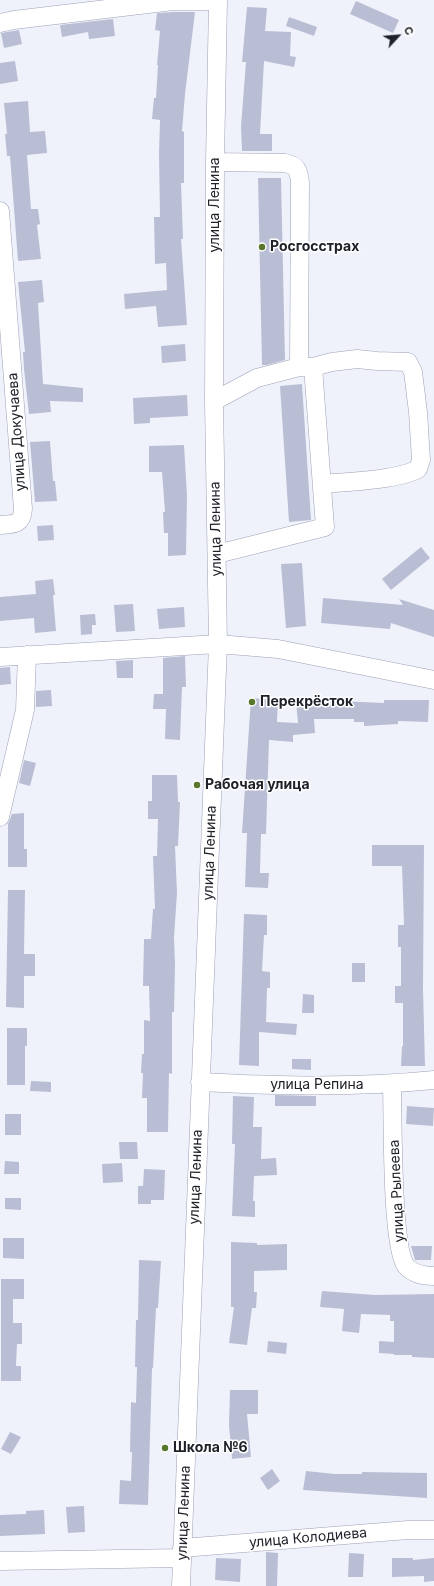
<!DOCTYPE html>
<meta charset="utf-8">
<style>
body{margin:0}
#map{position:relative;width:434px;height:1586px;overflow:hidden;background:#f0f2fb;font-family:Inter,sans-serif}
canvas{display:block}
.north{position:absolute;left:378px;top:16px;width:40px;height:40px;-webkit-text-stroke:3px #fff;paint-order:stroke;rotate:64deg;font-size:11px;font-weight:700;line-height:16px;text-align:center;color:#20222a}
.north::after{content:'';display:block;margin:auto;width:14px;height:18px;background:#20222a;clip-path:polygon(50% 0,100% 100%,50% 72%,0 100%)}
</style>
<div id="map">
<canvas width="434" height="1586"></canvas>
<div class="north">С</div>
</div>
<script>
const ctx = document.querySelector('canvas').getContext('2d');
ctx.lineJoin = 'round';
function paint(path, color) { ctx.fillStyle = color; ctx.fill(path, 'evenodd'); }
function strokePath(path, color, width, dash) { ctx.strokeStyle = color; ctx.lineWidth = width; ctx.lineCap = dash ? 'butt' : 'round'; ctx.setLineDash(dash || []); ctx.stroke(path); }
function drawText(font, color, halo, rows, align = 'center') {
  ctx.font = font + ' Inter,sans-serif'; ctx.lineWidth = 3; ctx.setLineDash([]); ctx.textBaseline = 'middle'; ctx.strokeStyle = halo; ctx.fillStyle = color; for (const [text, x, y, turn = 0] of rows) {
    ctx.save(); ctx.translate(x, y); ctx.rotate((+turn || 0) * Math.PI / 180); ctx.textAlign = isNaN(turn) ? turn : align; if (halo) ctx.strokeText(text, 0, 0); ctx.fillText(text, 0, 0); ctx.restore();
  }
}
const building = new Path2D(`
 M 356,1 L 399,20 L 393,33 L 350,14 Z
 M 247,7 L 267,8 L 265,31 L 291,32 L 290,56 L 296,57 L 294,67 L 264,61 L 260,134 L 272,134 L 272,151 L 242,151 L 241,126 L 246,62 L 242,62 Z
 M 174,12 L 195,12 L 185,94 L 182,131 L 184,132 L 184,183 L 181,183 L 183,239 L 181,239 L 187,325 L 158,327 L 156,306 L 125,309 L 124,294 L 167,290 L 166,263 L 155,264 L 154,217 L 160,217 L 159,153 L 160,120 L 152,119 L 154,98 L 156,98 L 158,65 L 157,65 L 160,31 L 155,30 L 157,13 Z
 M 289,17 L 317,27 L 314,36 L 286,26 Z
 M 113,19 L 115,36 L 89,39 L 88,32 L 62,37 L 60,25 Z
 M 19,30 L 22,44 L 4,48 L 1,33 Z
 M 15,61 L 18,81 L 0,84 L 0,63 Z
 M 28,101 L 30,132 L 45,131 L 47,153 L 27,155 L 31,209 L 38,209 L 40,224 L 37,225 L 41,259 L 18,261 L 10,156 L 7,156 L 5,134 L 7,134 L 4,103 Z
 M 258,178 L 281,178 L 285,360 L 267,365 L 262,365 Z
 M 42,280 L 44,302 L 38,303 L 43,384 L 83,388 L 83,402 L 50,401 L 51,412 L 29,414 L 24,369 L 23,352 L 25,352 L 18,282 Z
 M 185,344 L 186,361 L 162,363 L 161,346 Z
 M 302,384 L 311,520 L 289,522 L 280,386 Z
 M 187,395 L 188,416 L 150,418 L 150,423 L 134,424 L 133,398 Z
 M 50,441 L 53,481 L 55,481 L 57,501 L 35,502 L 30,442 Z
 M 184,445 L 187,496 L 186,555 L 168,556 L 168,533 L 164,533 L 163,512 L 165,512 L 162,472 L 149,472 L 149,446 Z
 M 53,525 L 54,540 L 38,541 L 37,526 Z
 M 421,547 L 430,558 L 391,590 L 382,579 Z
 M 302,563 L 306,626 L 286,628 L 281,564 Z
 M 53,579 L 55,595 L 53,595 L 56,631 L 35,633 L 34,618 L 0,621 L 0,597 L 36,594 L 35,581 Z
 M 323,598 L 403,605 L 399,599 L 434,610 L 434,637 L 391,623 L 390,629 L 321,623 Z
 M 133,604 L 135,631 L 116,632 L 114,605 Z
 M 184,607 L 185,627 L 159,629 L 157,609 Z
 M 95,614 L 96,625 L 92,625 L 92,634 L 81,635 L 80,615 Z
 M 185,656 L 186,687 L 182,687 L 180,740 L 165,739 L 166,709 L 153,709 L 154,694 L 163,694 L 163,658 Z
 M 133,660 L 133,678 L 117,678 L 116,661 Z
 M 10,667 L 11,684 L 0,685 L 0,668 Z
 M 51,690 L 52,706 L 36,707 L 36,691 Z
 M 251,698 L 278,700 L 277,722 L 298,723 L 296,701 L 323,698 L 340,698 L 340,701 L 384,703 L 384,700 L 429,700 L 428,722 L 398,721 L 398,724 L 364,726 L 364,722 L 354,722 L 354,719 L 314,719 L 315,733 L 293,735 L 293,742 L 269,740 L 266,834 L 261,834 L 260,873 L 269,873 L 268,888 L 245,887 L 247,833 L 242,833 Z
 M 24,760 L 36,763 L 30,786 L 19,783 Z
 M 152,775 L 177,775 L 178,802 L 180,802 L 178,846 L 175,846 L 177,893 L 174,937 L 175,965 L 174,1012 L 172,1012 L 172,1074 L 169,1073 L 168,1132 L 147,1132 L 147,1098 L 142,1098 L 143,1073 L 141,1073 L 142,1054 L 144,1054 L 144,1020 L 150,1021 L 149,986 L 143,986 L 144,939 L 151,939 L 153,909 L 155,909 L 153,856 L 157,856 L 158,819 L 148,819 L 148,801 L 152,801 Z
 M 24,813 L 24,849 L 27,849 L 27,867 L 8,867 L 8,824 L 12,814 Z
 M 372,845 L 424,845 L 423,989 L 425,1066 L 401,1066 L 402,1046 L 403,1046 L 403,1003 L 395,1003 L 395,986 L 401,986 L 401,947 L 398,947 L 398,925 L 404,925 L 402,866 L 372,866 Z
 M 8,890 L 25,890 L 24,954 L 35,954 L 35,976 L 24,976 L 24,1008 L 6,1007 Z
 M 244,914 L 267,915 L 267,935 L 264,935 L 262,971 L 270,972 L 270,988 L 267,988 L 266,1022 L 297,1024 L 296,1035 L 259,1032 L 259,1066 L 239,1065 Z
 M 352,963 L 365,963 L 365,982 L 352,982 Z
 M 303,994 L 314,995 L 314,1013 L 302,1013 Z
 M 7,1028 L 27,1028 L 27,1046 L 25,1046 L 25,1085 L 7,1085 Z
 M 292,1059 L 311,1059 L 311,1070 L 292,1069 Z
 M 31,1081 L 51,1082 L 51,1092 L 30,1091 Z
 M 275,1095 L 316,1096 L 316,1106 L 275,1106 Z
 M 233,1096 L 254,1097 L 253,1127 L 262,1127 L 261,1159 L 276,1158 L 277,1175 L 254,1176 L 253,1201 L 255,1201 L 255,1217 L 232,1216 L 235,1144 L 232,1144 Z
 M 407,1106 L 434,1108 L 433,1126 L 406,1124 Z
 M 5,1114 L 21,1114 L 21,1135 L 5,1135 Z
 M 119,1142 L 137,1142 L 138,1159 L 120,1159 Z
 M 5,1161 L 19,1162 L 19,1174 L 4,1174 Z
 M 122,1163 L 123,1182 L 103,1183 L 102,1164 Z
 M 144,1169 L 165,1170 L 164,1200 L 151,1200 L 151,1204 L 138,1204 L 138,1186 L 143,1186 Z
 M 5,1198 L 21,1198 L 21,1210 L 5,1209 Z
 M 3,1238 L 24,1238 L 24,1259 L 3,1258 Z
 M 231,1242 L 257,1243 L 257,1245 L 287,1244 L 287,1270 L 254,1271 L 254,1292 L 257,1292 L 256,1308 L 252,1308 L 247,1345 L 229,1343 L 234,1307 L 231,1307 Z
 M 411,1246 L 432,1246 L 431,1260 L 415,1260 Z
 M 139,1260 L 161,1261 L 158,1308 L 156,1308 L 153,1368 L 152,1368 L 148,1505 L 119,1504 L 120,1480 L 131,1481 L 132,1452 L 130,1452 L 131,1402 L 136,1403 L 137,1367 L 135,1367 L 136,1320 L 138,1320 Z
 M 1,1279 L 24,1279 L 24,1299 L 13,1299 L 13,1323 L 22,1323 L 22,1344 L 17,1344 L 16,1366 L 21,1366 L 21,1381 L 1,1381 Z
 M 322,1291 L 375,1295 L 434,1294 L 434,1358 L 412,1357 L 412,1355 L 394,1355 L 394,1354 L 379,1353 L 379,1341 L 394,1342 L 394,1321 L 390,1321 L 390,1315 L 361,1314 L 359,1333 L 342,1331 L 344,1309 L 320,1307 Z
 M 268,1341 L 287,1343 L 286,1354 L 267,1352 Z
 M 230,1390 L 258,1390 L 258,1414 L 247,1414 L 251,1457 L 232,1459 L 229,1425 Z
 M 10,1432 L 21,1437 L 11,1454 L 1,1449 Z
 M 272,1469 L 280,1481 L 268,1490 L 260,1478 Z
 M 306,1471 L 335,1474 L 362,1474 L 362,1472 L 427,1473 L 427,1498 L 303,1490 Z
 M 84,1506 L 85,1532 L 68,1533 L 66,1507 Z
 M 44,1510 L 45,1534 L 0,1536 L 0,1515 L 26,1514 L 26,1511 Z
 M 266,1552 L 278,1553 L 277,1586 L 266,1586 Z
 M 349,1553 L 364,1554 L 363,1577 L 348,1577 Z
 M 216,1558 L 241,1559 L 240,1582 L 215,1580 Z
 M 392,1558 L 413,1558 L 413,1560 L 434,1558 L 434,1581 L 424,1582 L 424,1576 L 392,1577 Z`);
const minor = new Path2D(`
 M 0,23 L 14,20 L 173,1 L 218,1
 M 215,162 L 285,163 C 297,165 299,171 300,183 L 299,367
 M 0,211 L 23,509 C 22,525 14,524 0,525
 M 214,401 L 257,378 L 299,367 L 313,367 L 332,362 L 357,359 L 377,361 L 408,362 L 413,372 L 418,412 L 421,460 L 418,469 C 398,480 346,482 322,484
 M 217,554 L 325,527 L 313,367
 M 0,657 L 218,644 L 278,649 L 434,680
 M 0,817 L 25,710 L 27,655
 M 200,1082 C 278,1086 357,1088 434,1080
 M 392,1084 C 393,1116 391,1247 406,1266 C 413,1274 424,1276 434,1276
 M 182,1548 L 408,1530 L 434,1530
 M 0,1561 L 182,1558
 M 181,1586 L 218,644 L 214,401 L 215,162 L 218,0`);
const markers = [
 [262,247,4,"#5a782d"],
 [252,702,4,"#5a782d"],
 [197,785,4,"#5a782d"],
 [165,1448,4,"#5a782d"]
];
const streetNames = [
 ["улица Ленина",215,205,-90],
 ["улица Докучаева",17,432,-94],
 ["улица Ленина",216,529,-91],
 ["улица Ленина",210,853,-88],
 ["улица Репина",317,1085],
 ["улица Ленина",196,1177,-88],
 ["улица Рылеева",397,1191,-93],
 ["улица Ленина",184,1513,-88],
 ["улица Колодиева",308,1538,-5]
];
const poiNames = [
 ["Росгосстрах",270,247],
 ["Перекрёсток",260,702],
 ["Рабочая улица",205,785],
 ["Школа №6",173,1448]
];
paint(building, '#babed4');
strokePath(minor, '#9da0b6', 19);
strokePath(minor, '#fff', 18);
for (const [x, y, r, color] of markers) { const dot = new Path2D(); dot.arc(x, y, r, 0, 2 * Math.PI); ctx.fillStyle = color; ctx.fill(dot); strokePath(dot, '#fff', 1.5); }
drawText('14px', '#20222a', '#fff', streetNames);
drawText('bold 14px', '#20222a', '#fff', poiNames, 'left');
</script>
